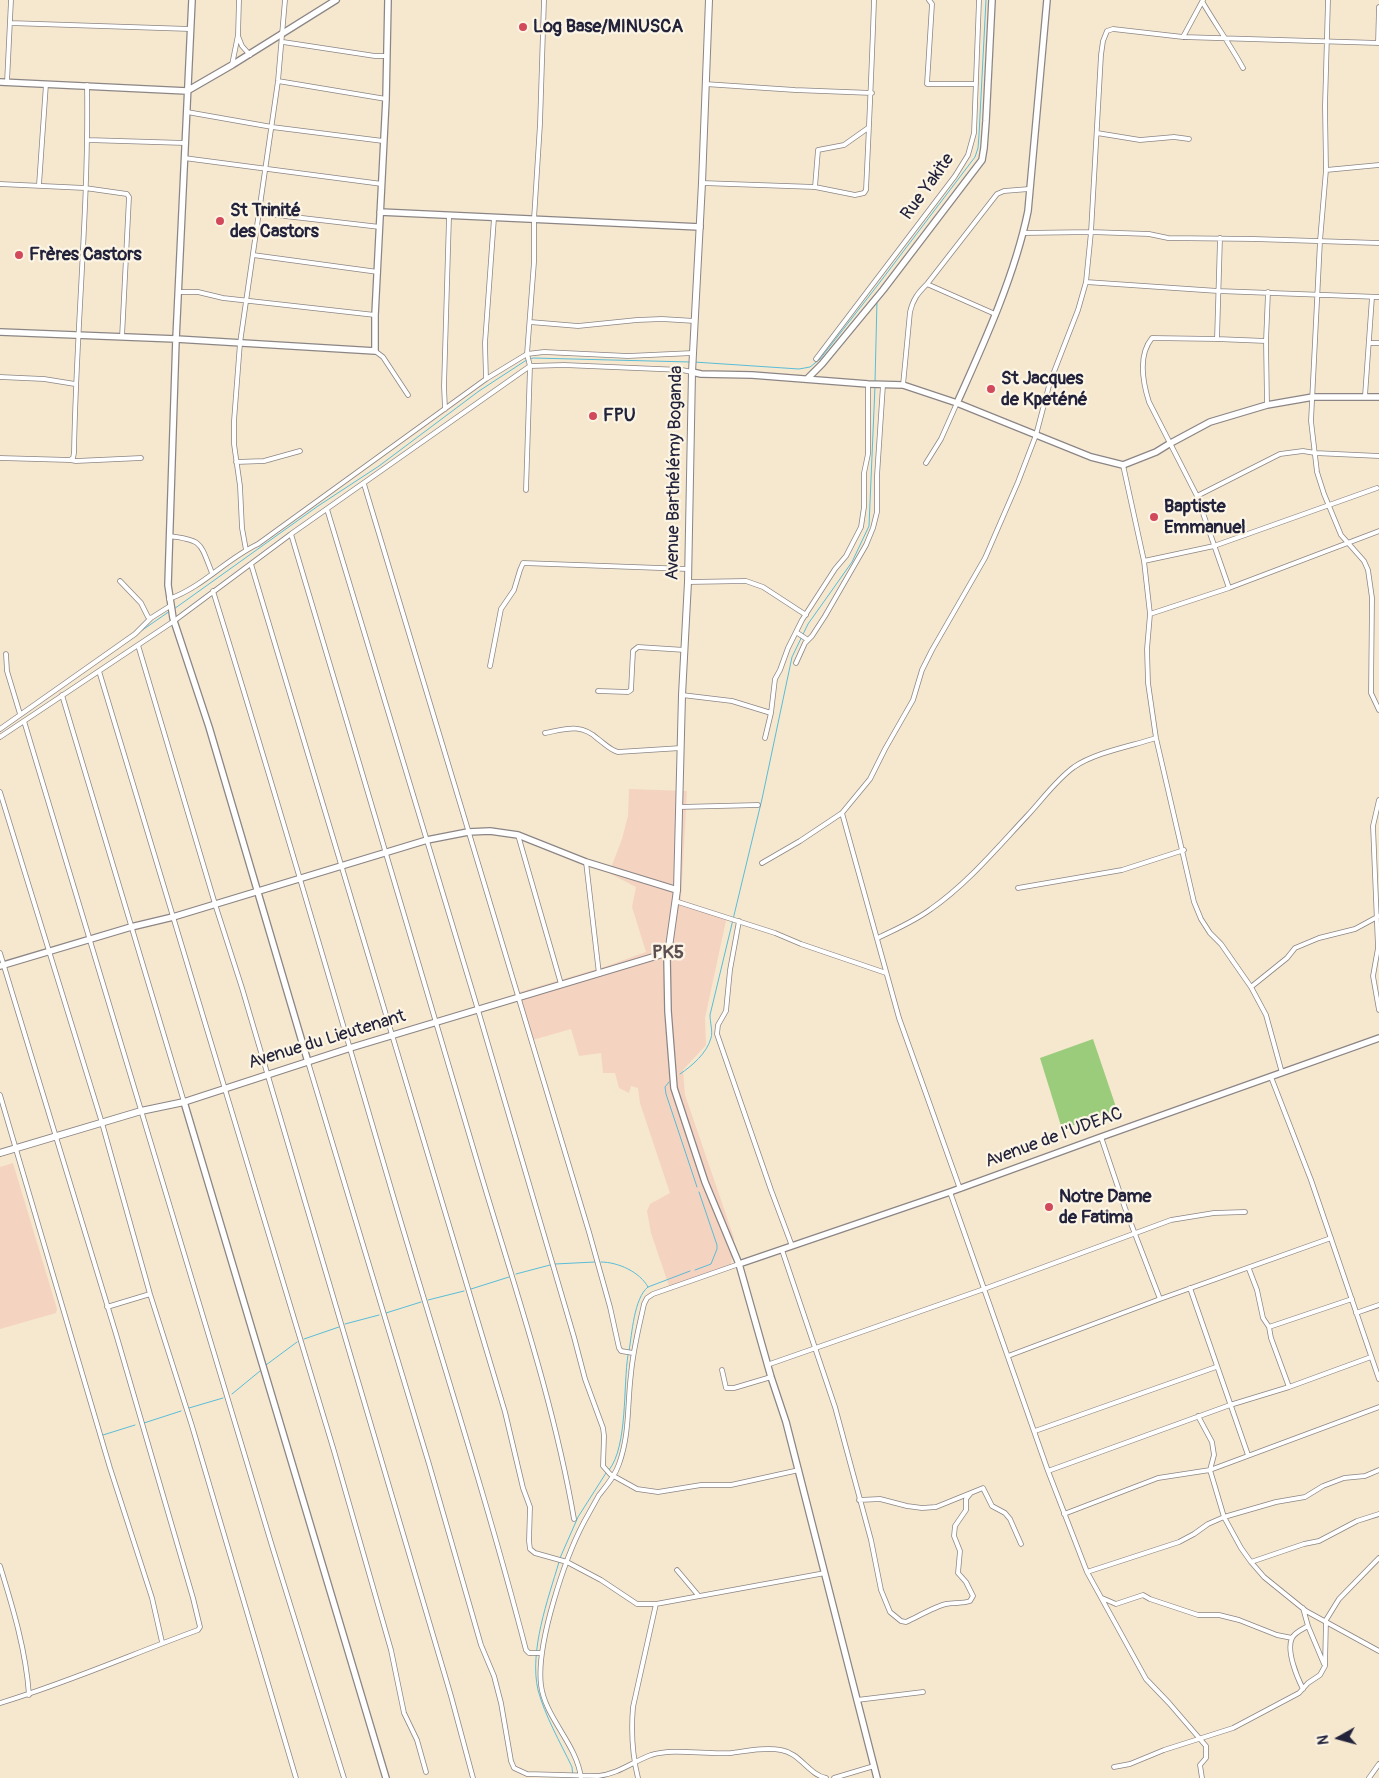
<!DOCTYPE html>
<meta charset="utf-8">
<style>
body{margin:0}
#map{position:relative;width:1379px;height:1778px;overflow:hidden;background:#f5e8cf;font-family:Pangolin,sans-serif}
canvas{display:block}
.north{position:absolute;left:1314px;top:1713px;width:50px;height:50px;-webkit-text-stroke:4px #fcf5e5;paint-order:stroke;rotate:263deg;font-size:14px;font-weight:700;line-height:20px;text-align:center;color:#22223b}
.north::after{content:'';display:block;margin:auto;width:18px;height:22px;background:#22223b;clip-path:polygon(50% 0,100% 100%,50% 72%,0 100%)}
</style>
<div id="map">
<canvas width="1379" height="1778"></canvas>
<div class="north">N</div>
</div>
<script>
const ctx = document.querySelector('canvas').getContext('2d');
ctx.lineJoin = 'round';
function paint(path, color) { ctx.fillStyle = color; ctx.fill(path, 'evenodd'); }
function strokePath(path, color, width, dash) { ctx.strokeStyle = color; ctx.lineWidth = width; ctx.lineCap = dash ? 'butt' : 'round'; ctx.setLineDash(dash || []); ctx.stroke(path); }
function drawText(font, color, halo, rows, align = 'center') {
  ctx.font = font + ' Pangolin,sans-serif'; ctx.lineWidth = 4.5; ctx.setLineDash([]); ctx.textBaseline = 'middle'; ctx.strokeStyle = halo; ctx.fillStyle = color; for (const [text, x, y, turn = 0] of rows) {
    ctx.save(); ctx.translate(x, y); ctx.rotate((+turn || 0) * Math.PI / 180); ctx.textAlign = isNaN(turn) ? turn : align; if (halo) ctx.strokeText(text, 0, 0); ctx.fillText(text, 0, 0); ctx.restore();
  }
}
const built = new Path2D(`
 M 629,789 L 687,791 L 681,900 L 727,916 L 705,1018 L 706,1045 L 683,1070 L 685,1095 L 734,1238 L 731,1265 L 670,1289 L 651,1233 L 647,1211 L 650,1204 L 670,1193 L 640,1103 L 638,1088 L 631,1086 L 629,1093 L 619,1088 L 615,1073 L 603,1073 L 601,1053 L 579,1056 L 571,1029 L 529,1041 L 516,993 L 607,966 L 646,952 L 632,907 L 636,887 L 609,873 L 622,839 L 628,816 Z
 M 13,1163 L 57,1309 L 56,1313 L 0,1329 L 0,1167 Z`);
const green = new Path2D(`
 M 1093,1039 L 1117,1110 L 1062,1129 L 1040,1058 Z`);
const stream = new Path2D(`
 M 694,362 L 799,369 L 810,367 L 820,359 L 877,286 L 975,157 L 978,148 L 979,135 L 986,0
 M 875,382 L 877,301
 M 174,609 L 318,506 L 379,466 L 479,391 L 525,361 L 533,358 L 690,362
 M 138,633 L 170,611
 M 680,1074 C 692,1066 707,1053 711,1038 C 713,1032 710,1022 710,1015 L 762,799 L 792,657 L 808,624 L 852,562 L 869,526 L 875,386
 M 669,1082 L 665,1087 L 666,1094 L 697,1187
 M 601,1262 C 618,1262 640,1272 648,1287
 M 555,1264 L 595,1262
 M 695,1270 L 711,1264 L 717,1249 L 717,1245 L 699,1192
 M 516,1274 L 550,1265
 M 471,1289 L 509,1277
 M 428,1300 L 464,1291
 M 386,1313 L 421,1302
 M 345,1324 L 379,1315
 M 304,1339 L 339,1327
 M 629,1351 C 632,1334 634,1298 648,1287 L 690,1271
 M 266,1365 L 297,1342
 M 232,1394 L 260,1371
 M 189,1408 L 223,1398
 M 144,1423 L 181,1411
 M 103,1435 L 135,1425
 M 609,1470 C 628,1446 623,1385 628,1355
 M 560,1558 L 578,1517 L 606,1473
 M 559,1562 C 548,1599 529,1651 538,1690 C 545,1716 560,1742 572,1767 L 573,1778`);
const street = new Path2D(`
 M 929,0 L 932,4 L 927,84 L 976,84
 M 1328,0 L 1325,106 L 1326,170 L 1320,241 L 1311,421 L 1317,472 L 1324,494 L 1341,535 L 1364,561 L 1368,570 L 1372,598 L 1371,693 L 1379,710
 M 1203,3 C 1216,25 1231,46 1243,68
 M 10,23 L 190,29
 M 238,36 L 242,46 L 250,55
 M 1183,37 L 1203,0
 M 283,42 L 375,56 L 387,56
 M 1378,43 L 1379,7
 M 232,65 L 238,35 L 239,0
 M 278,81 L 386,99
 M 7,82 L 11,0
 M 705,84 L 795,90 L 872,93
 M 187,112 L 272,127 L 383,141
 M 1097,133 L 1140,140 L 1174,137 L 1189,139
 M 88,140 L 185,143
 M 184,158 L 382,184
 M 1326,170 L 1379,165
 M 702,183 L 815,187 L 855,195 L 864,193 L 866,190 C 869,127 872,64 874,0
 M 0,184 L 85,188 L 127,194 L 129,197 L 122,337
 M 39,185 L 46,84
 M 815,187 L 818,150 L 844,145 L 868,128
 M 259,213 L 380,227
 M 1023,233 L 1091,232 L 1149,234 L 1168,238 L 1254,239 L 1379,243
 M 253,255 L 378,272
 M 1086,282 L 1218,291 L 1379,297
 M 927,284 L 995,314
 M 178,292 L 198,292 L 223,298 L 375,315
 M 530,322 L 578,326 L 637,320 L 662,319 L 695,321
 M 1217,339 L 1220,238
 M 1369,343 L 1379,343
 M 375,351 L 383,357 L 408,395
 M 816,359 L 955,176 L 968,155 L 974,133 L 979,0
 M 0,377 L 44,379 L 75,384
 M 486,379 L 485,343 L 494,218
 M 903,385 L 910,312 C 913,299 918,293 927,284 L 997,194 L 1004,191 L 1029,189
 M 1365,396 L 1372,297
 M 1267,405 L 1266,341 L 1268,292
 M 445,409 L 444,386 L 449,217
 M 0,458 L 70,460 L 73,458 L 74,453 C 76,330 89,208 87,85
 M 70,460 L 76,461 L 141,458
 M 236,462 L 264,461 L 300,451
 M 926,463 L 941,439 L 957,403
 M 1123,465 L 1144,561 L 1150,614 L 1147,649 L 1148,683 L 1156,738 L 1194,902 L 1201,919 L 1210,933 L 1221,944 L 1251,987 L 1266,1015 L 1282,1073
 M 364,484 L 589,1232 L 610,1307 L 619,1348 L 621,1351 L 633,1353
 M 526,490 L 530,366 L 527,354 L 534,262 L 534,219 L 540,124 L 544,0
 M 1197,496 L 1280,454 L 1303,451 L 1315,453 L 1379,456
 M 327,509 L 478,1010 L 574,1337 L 585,1379 L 603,1428 L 604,1436 L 603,1466 L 610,1474 L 637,1489 L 658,1492 L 701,1485 L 731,1485 L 799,1470
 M 291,534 C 353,743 416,952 477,1161 C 512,1280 553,1397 574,1519
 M 169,536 C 203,540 200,543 212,573
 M 246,550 L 242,528 L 240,486 L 234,444 L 234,421 L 240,343 L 278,81 L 285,0
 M 1144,561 L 1214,546 L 1377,488
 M 251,564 L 505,1412 L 523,1488 L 530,1507 L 529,1541 L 530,1549 L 535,1553 L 567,1562 L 601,1580 L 637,1604 L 656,1604 L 825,1573
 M 120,581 L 141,603 L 148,617 L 151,618 L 170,606
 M 688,582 L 746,581 L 763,587 L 806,615
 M 1229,588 L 1197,496 L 1149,402 C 1143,383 1138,355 1152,338 L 1217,339 L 1266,341
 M 213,591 C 275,790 333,991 392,1192 C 437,1345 486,1496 526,1650 L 529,1653 L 542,1653
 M 169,599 C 203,587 226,559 258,544 L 486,379 L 527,354 L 544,352 L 628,356 L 693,353
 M 1150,614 L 1229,588 L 1379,531
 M 796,632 L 808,640
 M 138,645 L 215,904 L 242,988 L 451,1696 L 473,1778
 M 6,654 L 7,671 L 20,714
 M 796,663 L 805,643 L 812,636 L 825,616 L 866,545 L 873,528 L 877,512 L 877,476 L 883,385
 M 490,666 L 501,609 L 514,590 L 520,570 L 523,563 L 688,569
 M 99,671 L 334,1451 L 391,1650 L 404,1713 L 417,1740 L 426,1772
 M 598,691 L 628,692 L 631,690 L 633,651 L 638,647 L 685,650
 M 62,695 L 184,1102
 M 682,695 L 732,701 L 771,713
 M 24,721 L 272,1546 L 344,1778
 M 0,729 L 135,634 L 151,618
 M 545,733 C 566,729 581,723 598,739 C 605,744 610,750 618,752 L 681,748
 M 0,737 L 174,621 L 291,534 L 530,366 L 564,365 L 682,370 L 692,372
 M 765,738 L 771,713 L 775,679 L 780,670 L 788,648 L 802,620 L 835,569 L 846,556 L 861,527 L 864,507 L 864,473 L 868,454 L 868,384
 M 0,792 L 102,1123 L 150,1294 L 192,1426 L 296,1778
 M 1379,800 L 1373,826 L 1378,948 L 1373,976 L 1379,1010
 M 679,807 L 758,805
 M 842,813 L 899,1018 L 960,1189
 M 518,835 L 561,984
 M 586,862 L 599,974
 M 762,863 L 800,841 L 842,813 L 870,779 L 885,749 L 913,700 L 922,670 L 932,650 L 985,558 L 1018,482 L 1036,435 L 1050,382 L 1078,310 L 1086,282 L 1091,232 L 1101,55 L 1103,41 L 1107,31 L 1113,29 L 1183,37 L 1379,43
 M 1018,888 L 1122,870 L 1184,850
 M 675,901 L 775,933 L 801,944 L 886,973
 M 739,921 L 730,970 L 726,1011 L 718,1025 L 717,1034 L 771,1190 L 792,1246
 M 878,938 C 896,929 915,921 931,909 C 967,884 997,848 1027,816 C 1042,800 1056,780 1074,767 C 1096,752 1132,746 1156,738
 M 0,953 L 116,1334 L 193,1598 L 200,1627 L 198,1630 C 132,1654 67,1683 0,1703
 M 1251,987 L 1287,958 L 1295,948 L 1319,938 L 1355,929 L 1379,916
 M 308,1062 L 429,1464 L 481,1645 L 494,1676 L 501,1703 L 511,1761 L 514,1768 L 527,1774 L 598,1776 C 618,1774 632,1762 651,1755 C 675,1748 706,1755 731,1753 C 747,1751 765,1747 781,1750 C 800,1753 808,1774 826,1778
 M 1271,1077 L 1311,1180 L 1379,1379
 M 0,1095 L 110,1468 L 152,1598 L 162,1642
 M 1101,1137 L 1125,1208 L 1160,1299
 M 950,1192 L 1048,1471 L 1087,1572 L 1146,1679 L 1169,1703 L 1206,1746 L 1206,1758 L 1200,1765 L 1202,1778
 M 782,1250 L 835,1407 L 871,1540 L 881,1590 L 890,1612 L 901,1621 L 906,1622 C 917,1617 936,1606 946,1604 C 955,1602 962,1604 970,1601 L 973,1596 L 966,1582 L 958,1573 L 960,1551 L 954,1536 L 955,1526 L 966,1510 L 966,1499 L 970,1494
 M 1249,1269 L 1257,1290 L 1263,1318 L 1269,1327 L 1271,1338 L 1289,1387
 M 1190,1288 L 1248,1455
 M 107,1307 L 150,1294
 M 1356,1313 L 1379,1305
 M 1269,1327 L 1352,1299
 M 1008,1356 L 1160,1299 L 1331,1238
 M 767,1365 L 984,1289 L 1171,1220 L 1214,1213 L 1245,1212
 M 722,1370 L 726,1388 L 734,1388 L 771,1377
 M 1198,1416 L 1212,1442 L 1214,1455 L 1210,1470 L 1224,1517 L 1241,1548 L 1251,1562 L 1264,1577 L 1306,1611 L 1379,1651
 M 1035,1431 L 1216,1367
 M 1048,1471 L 1230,1405 L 1289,1387 L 1371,1357
 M 859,1500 L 880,1499 L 907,1506 L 922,1508 L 936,1507 L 983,1488 L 992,1506 L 1005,1513 L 1010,1519 L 1021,1544
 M 1064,1514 L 1158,1478 L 1210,1470 L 1379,1407
 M 1251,1562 L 1304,1544 L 1319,1541 L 1357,1521 L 1379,1514
 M 0,1566 C 13,1608 26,1651 29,1695
 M 677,1570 L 698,1595
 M 1087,1572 L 1179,1542 L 1194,1534 L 1208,1524 L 1224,1517 L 1276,1502 L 1305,1497 L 1323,1486 L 1344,1478 L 1365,1476 L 1379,1470
 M 1102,1598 L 1116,1604 L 1143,1595 L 1150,1599 L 1198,1615 L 1219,1615 L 1239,1620 L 1277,1635 L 1292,1638
 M 1303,1608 L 1308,1626 L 1324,1664
 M 1303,1689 C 1297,1677 1286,1651 1292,1638 C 1295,1632 1303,1629 1308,1626
 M 857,1700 L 923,1692
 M 1114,1767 L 1130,1764 L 1164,1750 L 1233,1728 L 1299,1693 L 1308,1683 L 1320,1675 L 1325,1666 L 1326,1620 L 1339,1599 L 1379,1558
 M 581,1778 C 577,1744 545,1718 541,1685 C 536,1644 565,1558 584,1522 C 589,1513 594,1504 599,1495 C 607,1485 615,1476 619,1464 C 630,1433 627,1406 631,1374 C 633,1350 639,1327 644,1304 L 647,1298 L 653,1294 L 739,1264
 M 638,1778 C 632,1754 631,1731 633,1707 L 656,1604
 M 834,1778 L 874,1766
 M 1369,1778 L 1379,1764`);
const secondary = new Path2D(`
 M 192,0 L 176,339 L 168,585 L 173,618 L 209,727 L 308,1062
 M 0,82 L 187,91 L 232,65 L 336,0
 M 380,212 L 700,227
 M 0,332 L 176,339 L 375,351 L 375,315 L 386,99 L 388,0
 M 692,372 L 701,374 L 752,375 L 868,384 L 903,385 L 957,403 L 1091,457 L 1123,465 L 1156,452 L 1169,444 L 1210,422 L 1267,405 L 1313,397 L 1379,397
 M 808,378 L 822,364 L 883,290 L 982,160 L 984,148 L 986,121 L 992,0
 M 957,403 C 984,343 1015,275 1028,211 L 1047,0
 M 667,957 L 668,1011 L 674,1088 L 705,1182 L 739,1264 L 771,1377 L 786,1422 L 877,1778
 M 0,966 L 131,927 L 173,917 L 427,840 L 468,832 L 490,831 L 518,835 L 586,862 L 677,890
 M 184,1102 L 386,1778
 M 739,1264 L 950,1192 L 1101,1137 L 1379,1038`);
const primary = new Path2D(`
 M 669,947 L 677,890 L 682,695 L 688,582 L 692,372 L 702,183 L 709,0
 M663 952a5 5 0 1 1 10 0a5 5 0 1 1-10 0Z
 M 0,1153 L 141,1111 L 184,1102 L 350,1048 L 663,954`);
const markers = [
 [523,27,5,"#d1495b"],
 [220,221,5,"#d1495b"],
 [19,255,5,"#d1495b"],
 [991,389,5,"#d1495b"],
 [593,416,5,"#d1495b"],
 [1154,517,5,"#d1495b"],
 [1049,1207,5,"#d1495b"]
];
const poiNames = [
 ["Log Base/MINUSCA",533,27],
 ["St Trinité",230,211],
 ["des Castors",230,232],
 ["Frères Castors",29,255],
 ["St Jacques",1001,379],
 ["de Kpeténé",1001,400],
 ["FPU",603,416],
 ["Baptiste",1164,507],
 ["Emmanuel",1164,528],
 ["Notre Dame",1059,1197],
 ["de Fatima",1059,1218]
];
const streetNames = [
 ["Rue Yakite",928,187,-54],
 ["Avenue Barthélémy Boganda",675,473,-89],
 ["Avenue du Lieutenant",327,1040,-17],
 ["Avenue de I'UDEAC",1054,1138,-20]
];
const neighbourhoodNames = [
 ["PK5",668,953]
];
paint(built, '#f5d3c1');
paint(green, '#9bcc7c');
strokePath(stream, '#59bcd7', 1);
strokePath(street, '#8c8585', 5.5);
strokePath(secondary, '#8c8585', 8);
strokePath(primary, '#8c8585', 8);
strokePath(street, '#fff', 4);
strokePath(secondary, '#fff', 5.5);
strokePath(primary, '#fff', 6);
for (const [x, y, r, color] of markers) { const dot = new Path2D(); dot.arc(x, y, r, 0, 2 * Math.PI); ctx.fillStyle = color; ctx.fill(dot); strokePath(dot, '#fcf5e5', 2); }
drawText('bold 18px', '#22223b', '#fcf5e5', poiNames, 'left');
drawText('18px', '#22223b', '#fcf5e5', streetNames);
drawText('bold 19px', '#5c4f52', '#fcf5e5', neighbourhoodNames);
</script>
